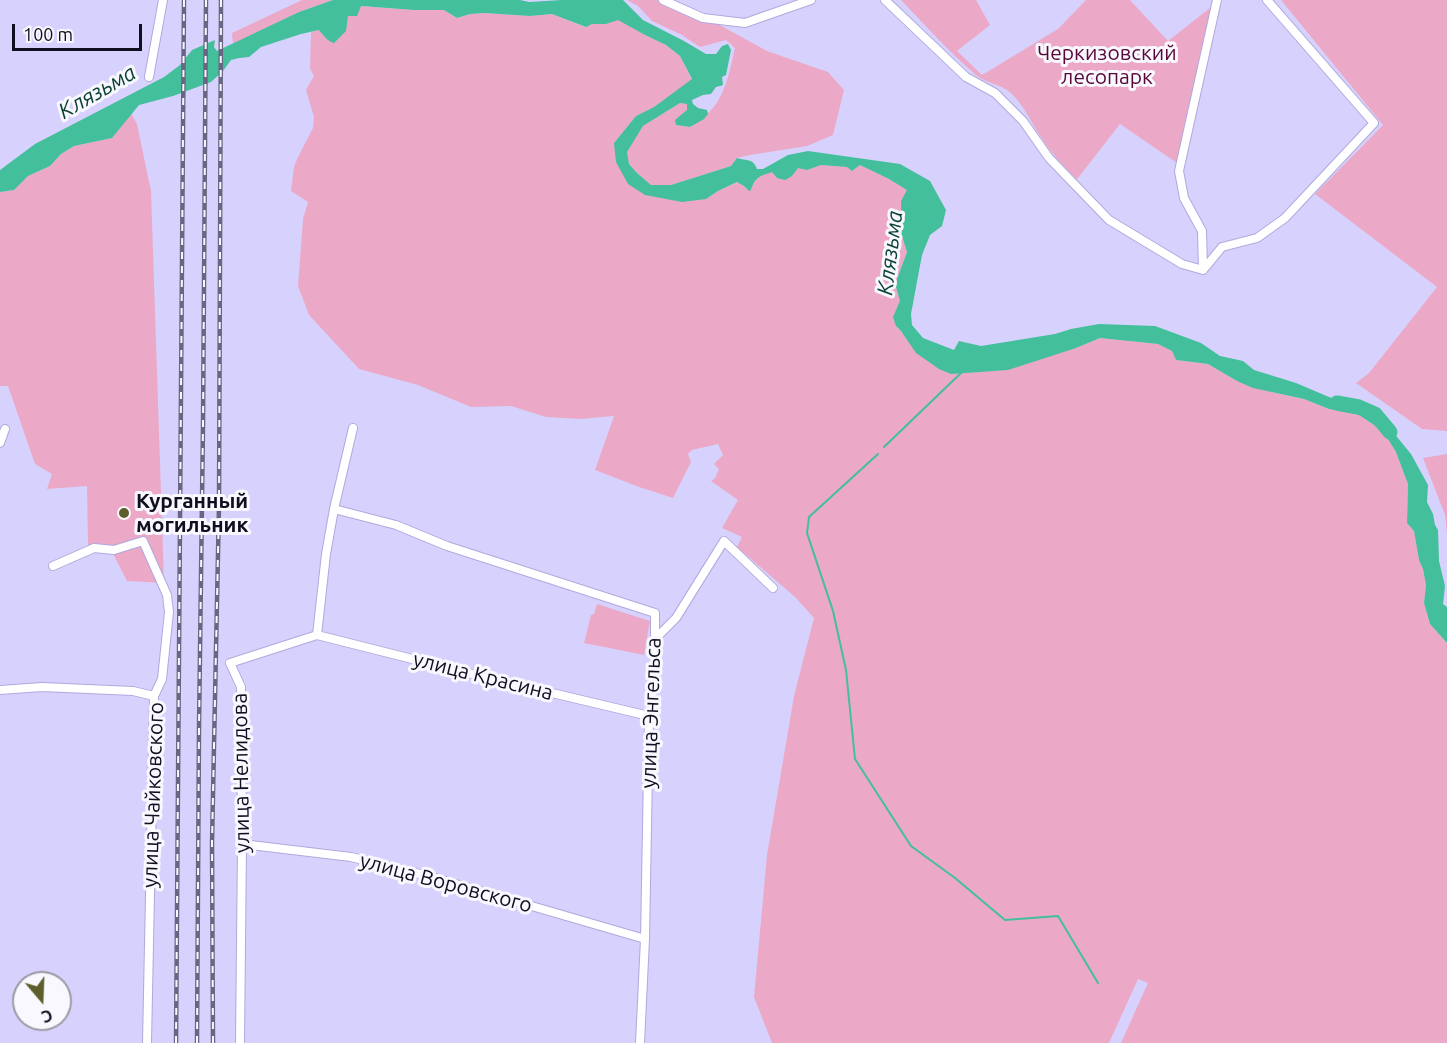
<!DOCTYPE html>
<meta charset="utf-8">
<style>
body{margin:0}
#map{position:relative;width:1447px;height:1043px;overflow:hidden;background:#d7d2fd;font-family:Ubuntu,sans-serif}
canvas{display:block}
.north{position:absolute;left:12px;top:971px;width:60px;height:60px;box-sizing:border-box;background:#f8f8fe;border:2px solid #9c9aa5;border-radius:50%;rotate:161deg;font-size:16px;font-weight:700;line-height:24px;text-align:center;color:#110e20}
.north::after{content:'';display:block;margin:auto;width:21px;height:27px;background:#5d5e2b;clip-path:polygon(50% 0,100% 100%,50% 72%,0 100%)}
.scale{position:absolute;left:12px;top:24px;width:130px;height:27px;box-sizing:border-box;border:3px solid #110e20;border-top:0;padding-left:8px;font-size:18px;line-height:21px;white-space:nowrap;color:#110e20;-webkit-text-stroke:4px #f8f8fe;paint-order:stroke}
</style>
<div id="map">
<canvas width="1447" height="1043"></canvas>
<div class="north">С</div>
<div class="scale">100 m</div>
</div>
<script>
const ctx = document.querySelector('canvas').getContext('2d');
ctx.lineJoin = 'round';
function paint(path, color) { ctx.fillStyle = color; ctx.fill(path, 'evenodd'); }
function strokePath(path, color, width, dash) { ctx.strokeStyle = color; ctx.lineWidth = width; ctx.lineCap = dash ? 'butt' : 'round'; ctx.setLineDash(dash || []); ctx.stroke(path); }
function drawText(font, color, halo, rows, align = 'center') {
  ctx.font = font + ' Ubuntu,sans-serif'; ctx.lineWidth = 6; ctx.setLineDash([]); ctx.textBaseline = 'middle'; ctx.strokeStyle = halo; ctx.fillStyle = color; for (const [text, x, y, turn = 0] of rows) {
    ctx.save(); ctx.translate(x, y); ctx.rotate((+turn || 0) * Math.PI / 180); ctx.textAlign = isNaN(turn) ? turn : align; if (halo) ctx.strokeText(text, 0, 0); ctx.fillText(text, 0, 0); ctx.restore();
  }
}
const green = new Path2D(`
 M 302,0 L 333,0 L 299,12 L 233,44 L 232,33 Z
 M 627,0 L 667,0 L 696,12 L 767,51 L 828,72 L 844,90 L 833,135 L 807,146 L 750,155 L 737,158 L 731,166 L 671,185 L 651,185 L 637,173 L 629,164 L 626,152 L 643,126 L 680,103 L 687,104 L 687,110 L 676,125 L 690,127 C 723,108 727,83 735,48 L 726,40 L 700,47 L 682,35 L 652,21 L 638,6 Z
 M 901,0 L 976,0 L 990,25 L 957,51 L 982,75 L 1058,29 L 1086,0 L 1130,0 L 1168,41 L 1220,0 L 1177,163 L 1120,124 L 1078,178 L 1076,179 C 1064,166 1052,154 1043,140 C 1032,125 1026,108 1012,94 C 1002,84 987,84 976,75 C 949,52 925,25 901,0 Z
 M 1281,0 L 1447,0 L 1447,431 L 1422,429 L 1356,383 L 1369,373 L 1437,287 L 1315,194 L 1383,125 Z
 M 361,6 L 414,10 L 444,10 L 457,18 L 470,14 L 484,13 L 530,16 L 552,14 L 585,27 L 592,24 L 606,24 L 618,19 L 645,35 L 666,45 L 680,56 L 692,80 L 654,107 L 636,116 L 614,143 L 628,184 L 706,199 L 718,191 L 738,182 L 744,186 L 746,189 L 751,190 C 754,180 761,172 772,171 C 778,171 786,174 792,176 L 797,167 L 807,170 L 821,165 L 848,167 L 852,171 L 860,165 L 889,179 L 908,190 L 901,201 L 902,236 L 907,252 L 897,279 L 896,287 L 900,301 L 896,326 L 901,331 L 916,352 L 1076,348 L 1100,338 L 1158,344 L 1172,351 L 1176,360 L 1208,364 L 1237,381 L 1271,392 L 1304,399 L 1329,409 L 1359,415 L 1383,431 L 1396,452 L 1408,484 L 1407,523 L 1414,531 L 1419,560 L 1423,569 L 1426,585 L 1424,603 L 1430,624 L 1447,643 L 1447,1043 L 1121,1043 L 1148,983 L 1138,979 L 1109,1043 L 772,1043 L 754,997 L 767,855 L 794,696 L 814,618 L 795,597 L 737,547 L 742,537 L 722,528 L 738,500 L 711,481 L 715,478 L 719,469 L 714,464 L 723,455 L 718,444 L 692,450 L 688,454 L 691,462 L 673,498 L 639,487 L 595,470 L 614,416 L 580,419 L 546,417 L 511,406 L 471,407 L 418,385 L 359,369 L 309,315 L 298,286 L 303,219 L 308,202 L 291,191 L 294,167 L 298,157 L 313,128 L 314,117 L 306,90 L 314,76 L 310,69 L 311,32 L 320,30 L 324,36 L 329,40 L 345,31 L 348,16 Z
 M 131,113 L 137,124 L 151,191 L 164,583 L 127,581 L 110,548 L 88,545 L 87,486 L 47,489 L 52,474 L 35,464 L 8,386 L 0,386 L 0,192 L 14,190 L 28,176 L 50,166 L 61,154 L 74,146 L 112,138 Z
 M 1447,454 L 1447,533 L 1445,515 L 1423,458 Z
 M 597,604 L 650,621 L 644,655 L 584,643 L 591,615 L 594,614 Z`);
const water = new Path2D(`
 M 333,0 L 520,0 L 529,2 L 562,0 L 623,0 L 643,20 L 684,41 L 706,54 L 716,54 L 722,46 L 728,44 L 731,50 L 726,75 L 722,77 L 723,85 L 716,87 L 711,94 L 703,95 L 692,100 L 693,104 L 698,108 L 707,110 L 708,114 L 704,119 L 690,127 L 676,125 L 675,120 L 687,110 L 687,104 L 680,103 L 643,126 L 627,152 L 629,164 L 637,173 L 651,185 L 671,185 L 731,166 L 737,158 C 747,161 753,158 757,169 L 763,169 L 788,155 L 808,151 L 900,164 L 930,181 L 946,210 L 942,226 L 930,235 L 922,255 L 911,314 L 912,325 L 923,338 L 954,350 L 959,341 L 981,346 L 1055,334 L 1071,329 L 1099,324 L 1155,326 L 1201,343 L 1220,356 L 1243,361 L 1254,370 L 1296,383 L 1329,397 L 1370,411 L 1388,426 L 1411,454 L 1428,485 L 1427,502 L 1433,514 L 1435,525 L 1438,530 L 1439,561 L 1445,586 L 1443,604 L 1447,607 L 1447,643 L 1430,624 L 1424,603 L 1426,585 L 1423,569 L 1419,560 L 1414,531 L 1407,523 L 1408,484 L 1396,452 L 1383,431 L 1359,415 L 1329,409 L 1304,399 L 1253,388 L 1237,381 L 1208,364 L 1176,360 L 1172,351 L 1158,344 L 1100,338 L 1076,348 L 1008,370 L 951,374 L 939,369 L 916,353 L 901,331 L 896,326 L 893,317 L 900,301 L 896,287 L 897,279 L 907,252 L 902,236 L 901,201 L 907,190 L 889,179 L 860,165 L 852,171 L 847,167 L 821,165 L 807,170 L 798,168 L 792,176 L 785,180 L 777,178 L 772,172 C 760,176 755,177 751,190 L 749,191 L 744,186 L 737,182 L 718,191 L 706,199 L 682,202 L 645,195 L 628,184 L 616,162 L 614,143 L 636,116 L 654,107 L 692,79 L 680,56 L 666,45 L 645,35 L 618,20 L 606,24 L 592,24 L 586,27 L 552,14 L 530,16 L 484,13 L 470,14 L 457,18 L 444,10 L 414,10 L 361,6 L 357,16 L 348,16 L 346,31 L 334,43 C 328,42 323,35 319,30 L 301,34 L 261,47 L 249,57 L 239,58 L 231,60 L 223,71 L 211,82 L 173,96 L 139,105 L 112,138 L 74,146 L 61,154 L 50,166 L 28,176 L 14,190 L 0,192 L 0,170 L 35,144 L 164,77 L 180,65 L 192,50 L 215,40 L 214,47 L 217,51 L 299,12 Z`);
const stream = new Path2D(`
 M 884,447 L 962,372
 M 878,454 L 809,517 L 807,533 L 833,611 L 846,670 L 855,759 L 911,846 L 955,878 L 1005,920 L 1058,916 L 1098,983`);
const river = new Path2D(`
 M 1337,403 L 1359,407 L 1375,414 L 1390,432`);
const minor = new Path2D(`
 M 663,0 L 703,18 L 745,23 L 811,0
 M 885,0 L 966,77 L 995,93 L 1023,121 L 1049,158 L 1109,220 L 1182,264 L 1203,270 L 1222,247 L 1257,238 L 1285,218 L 1374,123 L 1267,0
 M 149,77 L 163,0
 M 1203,270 L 1202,231 L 1184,198 L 1179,171 L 1217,0
 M 0,443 L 5,429
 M 334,509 L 396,525 L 447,546 L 655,613 L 655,668 L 649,716 L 645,939 L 640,1043
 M 53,566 L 94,548 L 114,550 L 143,541 L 167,595 L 169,612 L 162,679 L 154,696 L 147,1043
 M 317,635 L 472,674 L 649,716
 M 655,639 L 676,618 L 724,541 L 773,588
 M 0,690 L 42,687 L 133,691 L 154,696
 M 242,844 L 351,857 L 432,877 L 645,939
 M 240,1043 L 242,844 L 241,687 L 230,663 L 317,635 L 326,554 L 334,509 L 353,428`);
const rail = new Path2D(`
 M 176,1043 L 184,0
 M 197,1043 L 199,728 L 203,425 L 206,0
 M 213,1043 L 212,843 L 219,505 L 221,0`);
const markers = [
 [124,513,6,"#5d5e2b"]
];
const parkNames = [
 ["Черкизовский",1107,53],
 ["лесопарк",1107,77]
];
const poiNames = [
 ["Курганный",136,501],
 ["могильник",136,525]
];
const streetNames = [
 ["улица Красина",483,676,14],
 ["улица Энгельса",651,713,-88],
 ["улица Нелидова",241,773,-91],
 ["улица Чайковского",153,795,-88],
 ["улица Воровского",446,883,15]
];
const waterNames = [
 ["Клязьма",97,92,-30],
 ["Клязьма",890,253,-83]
];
paint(green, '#eba9c7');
paint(water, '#43bf9b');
strokePath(stream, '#43bf9b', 2);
strokePath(river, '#43bf9b', 15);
strokePath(minor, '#afa9dd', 10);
strokePath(minor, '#fff', 8);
strokePath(rail, '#696582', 4.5);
strokePath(rail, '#f8f8fe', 2, [7]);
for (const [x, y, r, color] of markers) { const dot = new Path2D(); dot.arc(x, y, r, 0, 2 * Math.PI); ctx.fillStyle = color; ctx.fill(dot); strokePath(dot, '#f8f8fe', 2); }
drawText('21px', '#590739', '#f8f8fe', parkNames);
drawText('bold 21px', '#110e20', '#f8f8fe', poiNames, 'left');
drawText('21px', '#110e20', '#f8f8fe', streetNames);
drawText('italic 22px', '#073f30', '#f8f8fe', waterNames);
</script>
